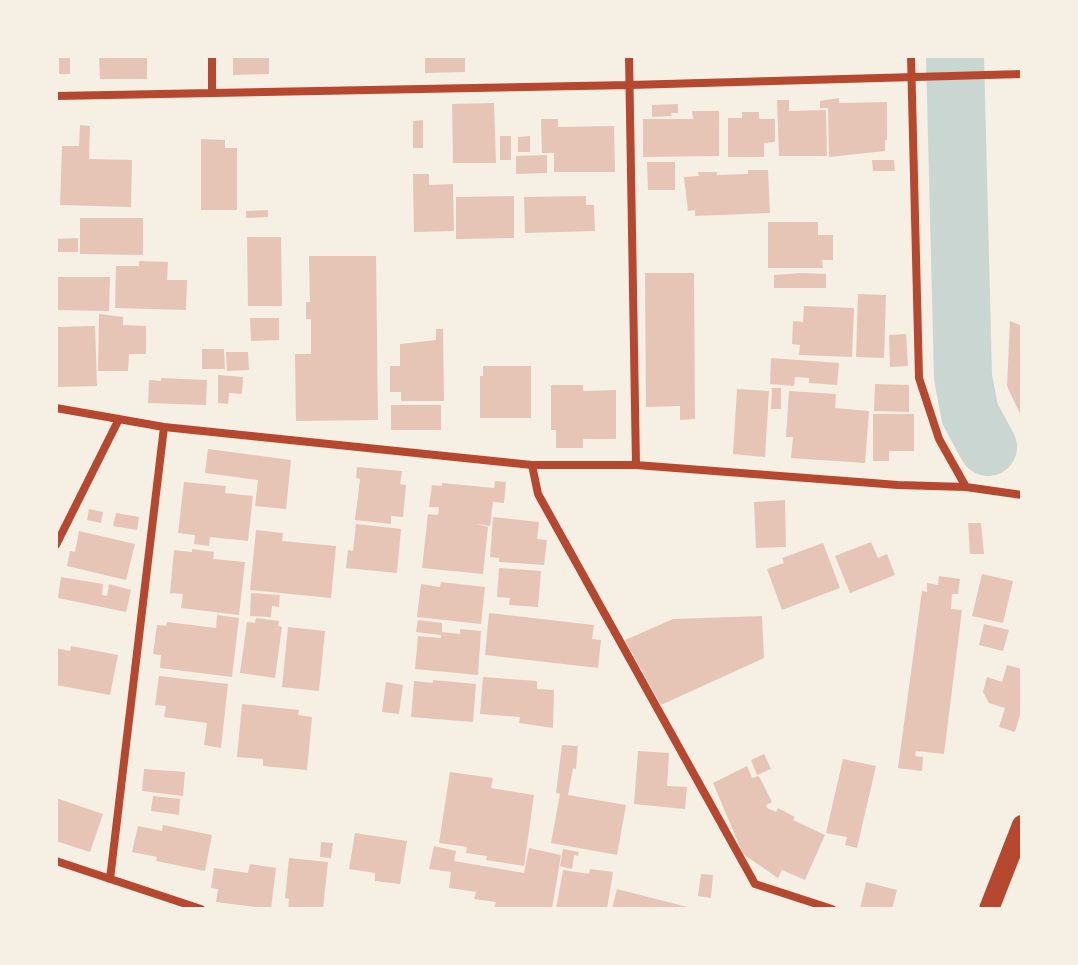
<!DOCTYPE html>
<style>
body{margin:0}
#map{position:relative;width:1078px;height:965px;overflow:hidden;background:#f6efe4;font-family:"Fira Sans",sans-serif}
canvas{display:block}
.frame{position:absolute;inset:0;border:58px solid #f6efe4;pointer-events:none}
</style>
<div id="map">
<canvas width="1078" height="965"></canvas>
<div class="frame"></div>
</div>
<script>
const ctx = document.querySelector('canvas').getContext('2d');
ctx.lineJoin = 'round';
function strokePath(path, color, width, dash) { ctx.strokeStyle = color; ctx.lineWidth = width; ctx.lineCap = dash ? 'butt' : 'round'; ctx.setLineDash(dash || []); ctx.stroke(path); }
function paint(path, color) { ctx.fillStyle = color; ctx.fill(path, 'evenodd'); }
const river = new Path2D(`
 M 955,56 L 963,377 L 970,414 L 988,447`);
const building = new Path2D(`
 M 59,56 L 70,56 L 70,74 L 59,74 Z
 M 99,56 L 147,56 L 147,79 L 100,79 Z
 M 233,56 L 269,56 L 269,74 L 233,75 Z
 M 425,56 L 465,56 L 465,72 L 425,73 Z
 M 839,98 L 839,103 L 887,102 L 887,140 L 885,140 L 885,151 L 829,157 L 828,108 L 820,108 L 820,101 Z
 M 777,100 L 789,100 L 789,111 L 826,110 L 827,156 L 779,156 Z
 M 494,103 L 496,163 L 453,163 L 452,104 Z
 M 678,104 L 678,113 L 671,113 L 672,116 L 652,117 L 652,105 Z
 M 692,111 L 719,111 L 719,156 L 643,157 L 643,119 L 693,119 Z
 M 742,112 L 759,112 L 759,119 L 775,119 L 775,142 L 764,143 L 764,157 L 728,157 L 728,118 L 742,118 Z
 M 541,119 L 558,119 L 558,127 L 614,126 L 615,172 L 554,172 L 554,153 L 542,153 Z
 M 423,120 L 423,148 L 413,148 L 413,121 Z
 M 80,125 L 90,126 L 89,159 L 132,160 L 131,207 L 60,205 L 62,146 L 79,146 Z
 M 500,136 L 511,136 L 511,160 L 500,160 Z
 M 530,136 L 530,152 L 518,152 L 518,137 Z
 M 201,139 L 225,140 L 225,148 L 237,148 L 237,210 L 201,210 Z
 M 547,155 L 547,173 L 516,174 L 516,156 Z
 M 872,160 L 894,160 L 895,171 L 873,171 Z
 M 647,162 L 675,162 L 675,190 L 648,190 Z
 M 748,170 L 768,170 L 770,213 L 695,216 L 695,210 L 688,211 L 684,177 L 699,176 L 698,172 L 717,172 L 717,175 L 748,174 Z
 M 413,174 L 429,174 L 429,185 L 453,184 L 454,231 L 414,232 Z
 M 514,196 L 514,238 L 456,239 L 456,197 Z
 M 586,196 L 586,205 L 594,205 L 595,231 L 525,233 L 524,197 Z
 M 268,210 L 268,217 L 246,218 L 246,211 Z
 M 80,218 L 143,218 L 143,255 L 80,254 Z
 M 768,222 L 818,222 L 818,235 L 833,235 L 833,260 L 822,260 L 823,268 L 768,268 Z
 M 247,237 L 281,237 L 282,306 L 248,306 Z
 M 78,238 L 78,252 L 56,252 L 56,239 Z
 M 309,256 L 376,256 L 378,420 L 296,421 L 295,354 L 311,354 L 311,319 L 306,319 L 306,302 L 310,302 Z
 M 139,261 L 168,262 L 167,280 L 187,280 L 186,310 L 115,308 L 116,266 L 139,266 Z
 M 645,273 L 694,273 L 695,419 L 680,420 L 680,406 L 646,407 Z
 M 802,273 L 826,274 L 826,288 L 774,288 L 774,275 Z
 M 56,277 L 110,277 L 109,311 L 56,310 Z
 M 858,294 L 886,295 L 884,358 L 856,357 Z
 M 804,306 L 854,308 L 852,357 L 799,355 L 800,345 L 792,344 L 793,321 L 803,322 Z
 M 99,314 L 123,317 L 123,325 L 146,326 L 146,354 L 129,354 L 128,371 L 98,371 Z
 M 250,318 L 279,318 L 279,340 L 251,341 Z
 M 1010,321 L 1022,326 L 1022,418 L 1007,386 Z
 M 95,326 L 97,386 L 56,387 L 57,327 Z
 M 436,329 L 443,329 L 444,401 L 401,401 L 401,392 L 390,392 L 390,366 L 400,366 L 400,344 L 436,340 Z
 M 906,334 L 908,366 L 890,367 L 889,335 Z
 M 202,349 L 224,349 L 225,369 L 202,369 Z
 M 226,352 L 248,352 L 249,370 L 227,371 Z
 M 771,358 L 839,363 L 837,385 L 809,383 L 809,378 L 795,377 L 794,386 L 770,384 Z
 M 483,366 L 531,366 L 531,418 L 480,418 L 480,376 L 483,376 Z
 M 218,375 L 243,377 L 242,394 L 229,393 L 228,404 L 218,403 Z
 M 161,378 L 207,380 L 206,405 L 148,403 L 149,380 L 161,381 Z
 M 875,384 L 909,385 L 909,412 L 874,411 Z
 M 551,385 L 583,385 L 583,391 L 616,390 L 616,439 L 583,439 L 583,448 L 556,448 L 556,430 L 551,430 Z
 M 772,388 L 781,388 L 781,409 L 771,409 Z
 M 737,389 L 769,391 L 765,457 L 733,454 Z
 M 789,391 L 836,394 L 835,408 L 869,411 L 865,463 L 791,458 L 793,437 L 786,437 Z
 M 391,405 L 441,405 L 441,430 L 391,430 Z
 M 873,414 L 914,414 L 914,451 L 889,451 L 889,461 L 873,461 Z
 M 208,449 L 291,460 L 286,509 L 255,506 L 258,480 L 205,473 Z
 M 357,467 L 402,471 L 400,484 L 406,485 L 403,517 L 391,516 L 391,524 L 355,520 L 360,479 L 356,478 Z
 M 495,481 L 506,482 L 504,503 L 493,502 L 490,526 L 476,524 L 488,527 L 483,574 L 422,568 L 428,514 L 438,515 L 439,507 L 429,507 L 432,485 L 442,486 L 442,483 L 494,488 Z
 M 184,482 L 226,486 L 225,493 L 253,496 L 248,541 L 210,537 L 209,546 L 194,544 L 195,535 L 178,533 Z
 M 785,500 L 786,547 L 756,548 L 754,502 Z
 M 89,509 L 103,512 L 101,523 L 87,520 Z
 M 116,513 L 139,517 L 137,530 L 113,526 Z
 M 493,517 L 539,522 L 537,539 L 547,540 L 544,565 L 499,562 L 499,558 L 490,557 Z
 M 968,523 L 981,523 L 984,554 L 970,554 Z
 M 356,524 L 401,529 L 397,573 L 346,568 L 348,550 L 353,551 Z
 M 256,530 L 283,533 L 282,541 L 336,546 L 331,598 L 250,590 Z
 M 79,531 L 135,544 L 126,580 L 67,566 L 70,551 L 75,552 Z
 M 871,542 L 878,558 L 887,554 L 895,575 L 850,593 L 835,556 Z
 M 823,543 L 840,588 L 782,610 L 767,569 L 784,563 L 782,558 Z
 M 192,549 L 214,552 L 213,559 L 245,562 L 239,615 L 181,608 L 183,594 L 170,593 L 174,550 L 192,552 Z
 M 499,568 L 541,571 L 538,607 L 509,605 L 510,598 L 497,597 Z
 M 982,574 L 1013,581 L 1003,623 L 972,616 Z
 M 939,576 L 960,579 L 958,594 L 952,594 L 951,609 L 962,610 L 944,754 L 916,751 L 915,756 L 923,757 L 922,771 L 898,768 L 922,591 L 927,592 L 927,583 L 938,585 Z
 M 61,577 L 103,584 L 102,595 L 107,596 L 109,584 L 131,590 L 126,612 L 58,598 Z
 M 441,582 L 485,587 L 481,624 L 417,617 L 421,584 L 440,587 Z
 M 251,593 L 280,595 L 279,607 L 272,606 L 271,617 L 250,616 Z
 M 489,613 L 594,625 L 592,639 L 601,640 L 598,668 L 485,655 Z
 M 217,615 L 239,618 L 232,677 L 160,668 L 161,655 L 153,654 L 157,625 L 166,626 L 167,622 L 216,628 Z
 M 762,616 L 764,658 L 661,705 L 625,640 L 673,619 Z
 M 256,618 L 279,621 L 278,626 L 282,627 L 275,678 L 240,673 L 247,622 L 255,623 Z
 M 418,620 L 442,623 L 442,632 L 460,634 L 460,629 L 481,631 L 478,675 L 415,669 L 418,636 L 441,638 L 441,635 L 416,632 Z
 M 984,624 L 1009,630 L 1003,651 L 979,645 Z
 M 288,627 L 325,631 L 319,691 L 282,687 Z
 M 71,646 L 118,655 L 110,695 L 56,685 L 56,648 L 70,651 Z
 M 1007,665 L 1022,669 L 1022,708 L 1015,732 L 999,727 L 1005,708 L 989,703 L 983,692 L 987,677 L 1002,682 Z
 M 159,676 L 228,684 L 221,748 L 204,745 L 207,723 L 164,717 L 166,706 L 155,705 Z
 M 483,677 L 537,681 L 537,689 L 554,690 L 553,728 L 519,723 L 520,717 L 480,714 Z
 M 433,680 L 476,684 L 473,722 L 411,717 L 414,681 L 433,683 Z
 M 386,682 L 403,685 L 399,714 L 382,712 Z
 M 242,704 L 299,710 L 298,715 L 312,717 L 307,770 L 263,766 L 263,759 L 237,757 Z
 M 562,745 L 578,746 L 576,769 L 573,768 L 568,795 L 626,805 L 617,855 L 551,843 L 560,794 L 556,793 Z
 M 638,751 L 669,753 L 667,786 L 687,787 L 685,809 L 634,804 Z
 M 764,754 L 771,769 L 757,775 L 751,760 Z
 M 843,759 L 876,766 L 857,848 L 845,845 L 847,837 L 826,833 Z
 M 747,766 L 752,778 L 759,776 L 772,802 L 766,805 L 767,808 L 776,812 L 778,808 L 795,817 L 793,820 L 825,835 L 805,880 L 782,870 L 778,878 L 743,854 L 713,783 Z
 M 144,769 L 185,772 L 183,796 L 142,791 Z
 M 450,772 L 493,778 L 491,788 L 534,795 L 524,866 L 486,860 L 487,856 L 466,853 L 467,847 L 439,843 Z
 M 153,796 L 180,799 L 179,815 L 151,811 Z
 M 56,798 L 103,814 L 90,852 L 56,841 Z
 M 163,825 L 212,835 L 205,871 L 156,861 L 157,857 L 132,852 L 138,826 L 162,831 Z
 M 355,833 L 407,841 L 400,884 L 375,881 L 375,873 L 349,869 Z
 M 321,842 L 333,843 L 331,858 L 320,857 Z
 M 434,846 L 456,851 L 454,861 L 524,873 L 529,848 L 561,855 L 552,909 L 494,909 L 496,902 L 474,899 L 476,892 L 449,888 L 451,872 L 429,869 Z
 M 563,849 L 579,852 L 578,856 L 574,855 L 572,869 L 560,866 Z
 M 289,858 L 328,862 L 323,909 L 288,909 L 289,899 L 285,898 Z
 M 250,864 L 276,868 L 271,909 L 216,902 L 218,889 L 211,888 L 214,868 L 248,873 Z
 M 590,869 L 613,872 L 607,909 L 556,909 L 563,870 L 589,874 Z
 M 701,874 L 713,875 L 711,898 L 698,896 Z
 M 866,882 L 897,890 L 892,909 L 860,909 Z
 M 617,889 L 691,908 L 691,909 L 612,909 Z`);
const minor = new Path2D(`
 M 212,56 L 212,93
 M 629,56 L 636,465
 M 911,56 L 919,378 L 939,439 L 966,487
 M 56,96 L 630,85 L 1022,74
 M 56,408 L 164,427 L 532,465 L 636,465 L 898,485 L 966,487 L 1022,495
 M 532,465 L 538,494 L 755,884 L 832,909
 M 56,545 L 119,419
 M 56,861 L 201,909
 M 110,879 L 164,427`);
const primary = new Path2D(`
 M 989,909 L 1022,825`);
strokePath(river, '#c9d6d2', 58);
paint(building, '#e6c5b7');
strokePath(minor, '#b5482f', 8);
strokePath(primary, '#b5482f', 20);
</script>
